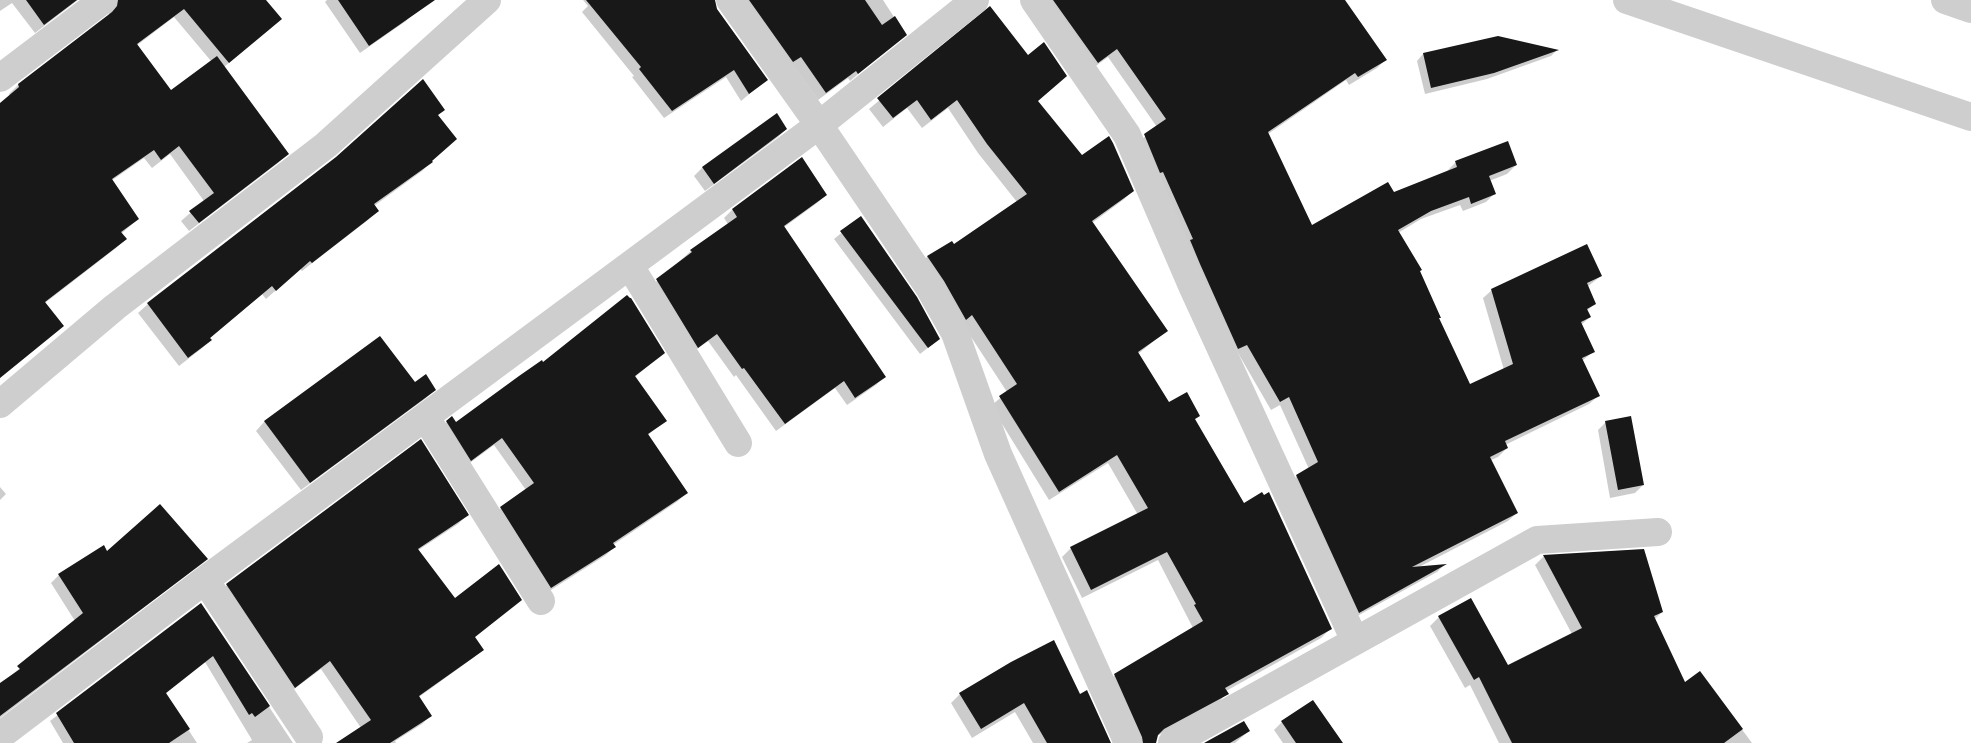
<!DOCTYPE html>
<style>
body{margin:0}
canvas{display:block;background:#fff}
</style>
<canvas width="1971" height="743"></canvas>
<script>
const ctx = document.querySelector('canvas').getContext('2d');
ctx.lineJoin = 'round';
function paint(path, color) { ctx.fillStyle = color; ctx.fill(path, 'evenodd'); }
function strokePath(path, color, width, dash) { ctx.strokeStyle = color; ctx.lineWidth = width; ctx.lineCap = dash ? 'butt' : 'round'; ctx.setLineDash(dash || []); ctx.stroke(path); }
const shadow = new Path2D(`
 M 0,0 L 78,0 L 35,33 L 12,3 L 0,11 Z
 M 107,0 L 265,0 L 271,28 L 224,67 L 287,154 L 278,163 L 189,231 L 181,221 L 204,201 L 170,154 L 152,168 L 144,158 L 111,181 L 138,219 L 121,234 L 125,239 L 116,248 L 45,303 L 63,326 L 0,378 L 0,105 L 10,96 L 9,94 L 18,85 L 108,17 L 110,8 ZM 174,17 L 211,61 L 170,92 L 136,46 Z
 M 327,0 L 425,0 L 406,21 L 360,53 L 325,2 Z
 M 583,0 L 713,0 L 716,9 L 766,80 L 741,101 L 726,77 L 664,118 L 632,77 L 634,76 L 582,12 L 588,6 Z
 M 736,0 L 883,0 L 905,34 L 850,81 L 848,78 L 818,100 L 792,64 Z
 M 1037,0 L 1343,0 L 1385,60 L 1377,68 L 1349,85 L 1346,80 L 1268,134 L 1311,227 L 1447,171 L 1456,162 L 1516,165 L 1507,174 L 1489,181 L 1494,194 L 1486,202 L 1463,211 L 1460,205 L 1421,219 L 1398,233 L 1419,271 L 1440,317 L 1438,319 L 1470,386 L 1504,370 L 1483,298 L 1492,290 L 1601,276 L 1587,287 L 1595,303 L 1587,311 L 1590,317 L 1581,325 L 1594,351 L 1582,361 L 1598,396 L 1589,404 L 1505,445 L 1507,448 L 1498,457 L 1491,460 L 1517,513 L 1508,521 L 1417,568 L 1444,565 L 1437,572 L 1350,620 L 1288,485 L 1297,476 L 1309,469 L 1280,405 L 1271,410 L 1238,353 L 1136,144 L 1157,127 L 1108,57 L 1089,71 Z
 M 990,8 L 1037,101 L 1082,157 L 1133,191 L 1123,200 L 1092,223 L 1166,331 L 1138,354 L 1168,403 L 1194,420 L 1244,505 L 1331,628 L 1321,638 L 1226,691 L 1227,693 L 1218,703 L 1157,736 L 1155,743 L 1132,743 L 1105,684 L 1115,675 L 1193,628 L 1158,560 L 1082,598 L 1062,557 L 1071,548 L 1138,515 L 1108,463 L 1049,500 L 991,406 L 1007,392 L 962,323 L 918,266 L 927,257 L 951,243 L 953,246 L 1017,202 L 978,153 L 948,108 L 922,128 L 907,108 L 883,127 L 869,109 Z
 M 1556,51 L 1551,56 L 1487,79 L 1425,94 L 1417,61 L 1423,54 Z
 M 786,129 L 778,137 L 705,191 L 694,176 L 702,168 Z
 M 336,158 L 431,162 L 422,171 L 374,206 L 377,210 L 368,220 L 302,271 L 300,269 L 266,299 L 262,294 L 209,339 L 211,340 L 201,349 L 179,366 L 138,313 L 148,304 Z
 M 802,159 L 826,195 L 817,203 L 783,228 L 884,377 L 876,385 L 847,405 L 835,388 L 776,431 L 736,375 L 734,377 L 708,341 L 689,355 L 649,288 L 691,251 L 728,224 L 724,218 L 732,210 Z
 M 861,217 L 939,339 L 920,354 L 834,239 Z
 M 380,337 L 414,383 L 434,389 L 426,398 L 301,490 L 256,431 L 264,422 Z
 M 663,353 L 635,377 L 665,420 L 648,435 L 686,493 L 678,501 L 613,545 L 614,547 L 606,555 L 543,595 L 493,516 L 501,508 L 526,490 L 494,445 L 463,468 L 439,430 L 447,422 L 456,424 L 543,364 Z
 M 1606,422 L 1643,485 L 1635,493 L 1610,498 L 1598,430 Z
 M 0,487 L 6,494 L 0,500 Z
 M 467,515 L 458,524 L 417,551 L 455,600 L 520,600 L 474,638 L 482,650 L 473,658 L 419,697 L 431,715 L 422,724 L 395,741 L 396,743 L 342,743 L 361,728 L 321,669 L 286,695 L 218,593 L 227,585 Z
 M 107,553 L 198,566 L 0,718 L 0,685 L 75,621 L 51,583 L 59,575 Z
 M 1544,556 L 1662,612 L 1654,620 L 1684,684 L 1700,673 L 1752,743 L 1499,743 L 1470,685 L 1465,688 L 1430,626 L 1439,617 L 1508,666 L 1572,634 L 1535,565 Z
 M 201,604 L 293,743 L 247,743 L 252,740 L 205,662 L 165,694 L 197,743 L 63,743 L 50,721 Z
 M 960,694 L 1079,696 L 1110,743 L 1033,743 L 1015,712 L 972,738 L 951,703 Z
 M 1282,722 L 1341,743 L 1283,743 L 1274,730 Z
 M 1249,731 L 1235,743 L 1207,743 Z`);
const building = new Path2D(`
 M 26,0 L 77,0 L 44,25 Z
 M 118,0 L 266,0 L 282,19 L 229,63 L 184,9 L 137,44 L 171,90 L 217,56 L 289,154 L 199,223 L 189,211 L 214,193 L 179,146 L 161,160 L 154,150 L 112,179 L 139,219 L 121,232 L 127,239 L 45,302 L 64,326 L 0,378 L 0,103 L 19,87 L 18,84 L 112,12 L 117,6 Z
 M 338,0 L 435,0 L 369,46 Z
 M 586,0 L 715,0 L 717,9 L 768,80 L 749,94 L 734,70 L 672,111 L 639,69 L 641,67 Z
 M 749,0 L 865,0 L 882,25 L 895,16 L 907,35 L 858,74 L 856,71 L 826,93 L 801,57 L 793,62 Z
 M 1053,0 L 1345,0 L 1387,60 L 1358,77 L 1355,73 L 1268,132 L 1312,225 L 1388,182 L 1394,192 L 1457,167 L 1455,161 L 1508,141 L 1517,165 L 1489,176 L 1496,194 L 1471,204 L 1469,197 L 1431,211 L 1398,230 L 1422,270 L 1420,271 L 1441,318 L 1439,318 L 1470,384 L 1513,364 L 1491,289 L 1587,244 L 1602,276 L 1587,283 L 1596,304 L 1587,309 L 1591,317 L 1581,322 L 1595,352 L 1582,358 L 1600,396 L 1505,441 L 1508,448 L 1490,457 L 1518,513 L 1412,567 L 1447,564 L 1359,613 L 1296,475 L 1318,462 L 1289,397 L 1280,402 L 1247,345 L 1238,349 L 1200,264 L 1190,240 L 1193,239 L 1163,172 L 1160,173 L 1144,134 L 1166,119 L 1117,49 L 1098,63 Z
 M 990,6 L 1028,55 L 1044,42 L 1067,76 L 1038,101 L 1082,155 L 1109,136 L 1113,143 L 1134,191 L 1092,221 L 1168,331 L 1138,352 L 1169,402 L 1187,392 L 1200,416 L 1195,419 L 1244,503 L 1262,492 L 1264,495 L 1269,492 L 1332,629 L 1225,688 L 1229,694 L 1164,729 L 1158,735 L 1156,743 L 1143,743 L 1142,737 L 1114,674 L 1203,621 L 1194,605 L 1196,604 L 1167,552 L 1091,590 L 1070,547 L 1148,508 L 1117,455 L 1059,492 L 999,396 L 1017,384 L 972,315 L 966,320 L 944,281 L 927,256 L 952,241 L 954,244 L 1027,194 L 987,144 L 957,100 L 931,120 L 917,100 L 893,118 L 877,98 Z
 M 1498,36 L 1559,50 L 1494,73 L 1431,88 L 1423,53 Z
 M 423,79 L 445,110 L 438,115 L 457,139 L 432,161 L 433,162 L 374,204 L 379,211 L 312,263 L 310,261 L 276,291 L 272,286 L 210,338 L 212,340 L 188,358 L 147,303 L 336,157 Z
 M 777,113 L 787,129 L 714,184 L 702,167 Z
 M 802,157 L 827,195 L 784,226 L 886,377 L 855,398 L 844,381 L 785,424 L 744,368 L 742,369 L 717,334 L 698,348 L 656,279 L 692,252 L 690,250 L 737,217 L 732,209 Z
 M 861,216 L 917,297 L 940,339 L 928,348 L 840,231 Z
 M 627,295 L 630,298 L 631,298 L 665,353 L 635,376 L 667,421 L 648,434 L 688,493 L 613,543 L 616,547 L 551,588 L 500,507 L 534,483 L 502,438 L 471,461 L 446,421 L 452,416 L 456,422 L 519,376 L 542,360 L 543,362 Z
 M 380,336 L 415,382 L 426,374 L 436,390 L 310,483 L 264,421 Z
 M 1631,416 L 1644,485 L 1618,490 L 1605,421 Z
 M 421,439 L 469,515 L 418,549 L 455,598 L 499,564 L 522,600 L 475,637 L 484,650 L 419,696 L 432,716 L 390,743 L 336,743 L 371,720 L 330,661 L 295,688 L 226,584 Z
 M 160,504 L 208,559 L 0,716 L 0,683 L 20,669 L 17,666 L 83,613 L 58,574 L 104,545 L 107,551 Z
 M 1644,549 L 1663,612 L 1654,616 L 1685,682 L 1700,671 L 1743,729 L 1724,743 L 1512,743 L 1479,677 L 1474,680 L 1438,616 L 1471,598 L 1508,665 L 1582,628 L 1543,555 Z
 M 201,603 L 270,706 L 255,717 L 252,713 L 249,715 L 213,656 L 166,693 L 190,729 L 169,743 L 74,743 L 56,713 Z
 M 1054,640 L 1080,694 L 1087,690 L 1111,743 L 1047,743 L 1024,703 L 981,729 L 959,693 L 1011,662 Z
 M 1313,700 L 1343,743 L 1296,743 L 1281,721 Z
 M 1244,721 L 1250,731 L 1230,743 L 1204,743 Z`);
const minor = new Path2D(`
 M 730,0 L 819,125 L 930,289 L 955,333 L 998,454 L 1128,743
 M 1034,0 L 1127,135 L 1193,288 L 1355,641
 M 0,78 L 103,0
 M 630,266 L 738,443
 M 0,404 L 115,307 L 326,145 L 487,0
 M 426,418 L 541,601
 M 205,580 L 309,737
 M 0,736 L 205,580 L 819,125 L 975,0
 M 1172,743 L 1537,540 L 1658,532`);
const tertiary = new Path2D(`
 M 1627,0 L 1971,117
 M 1945,0 L 1971,9`);
paint(shadow, '#0003');
paint(building, '#181818');
strokePath(minor, '#cecece', 28);
strokePath(tertiary, '#cecece', 28);
</script>
